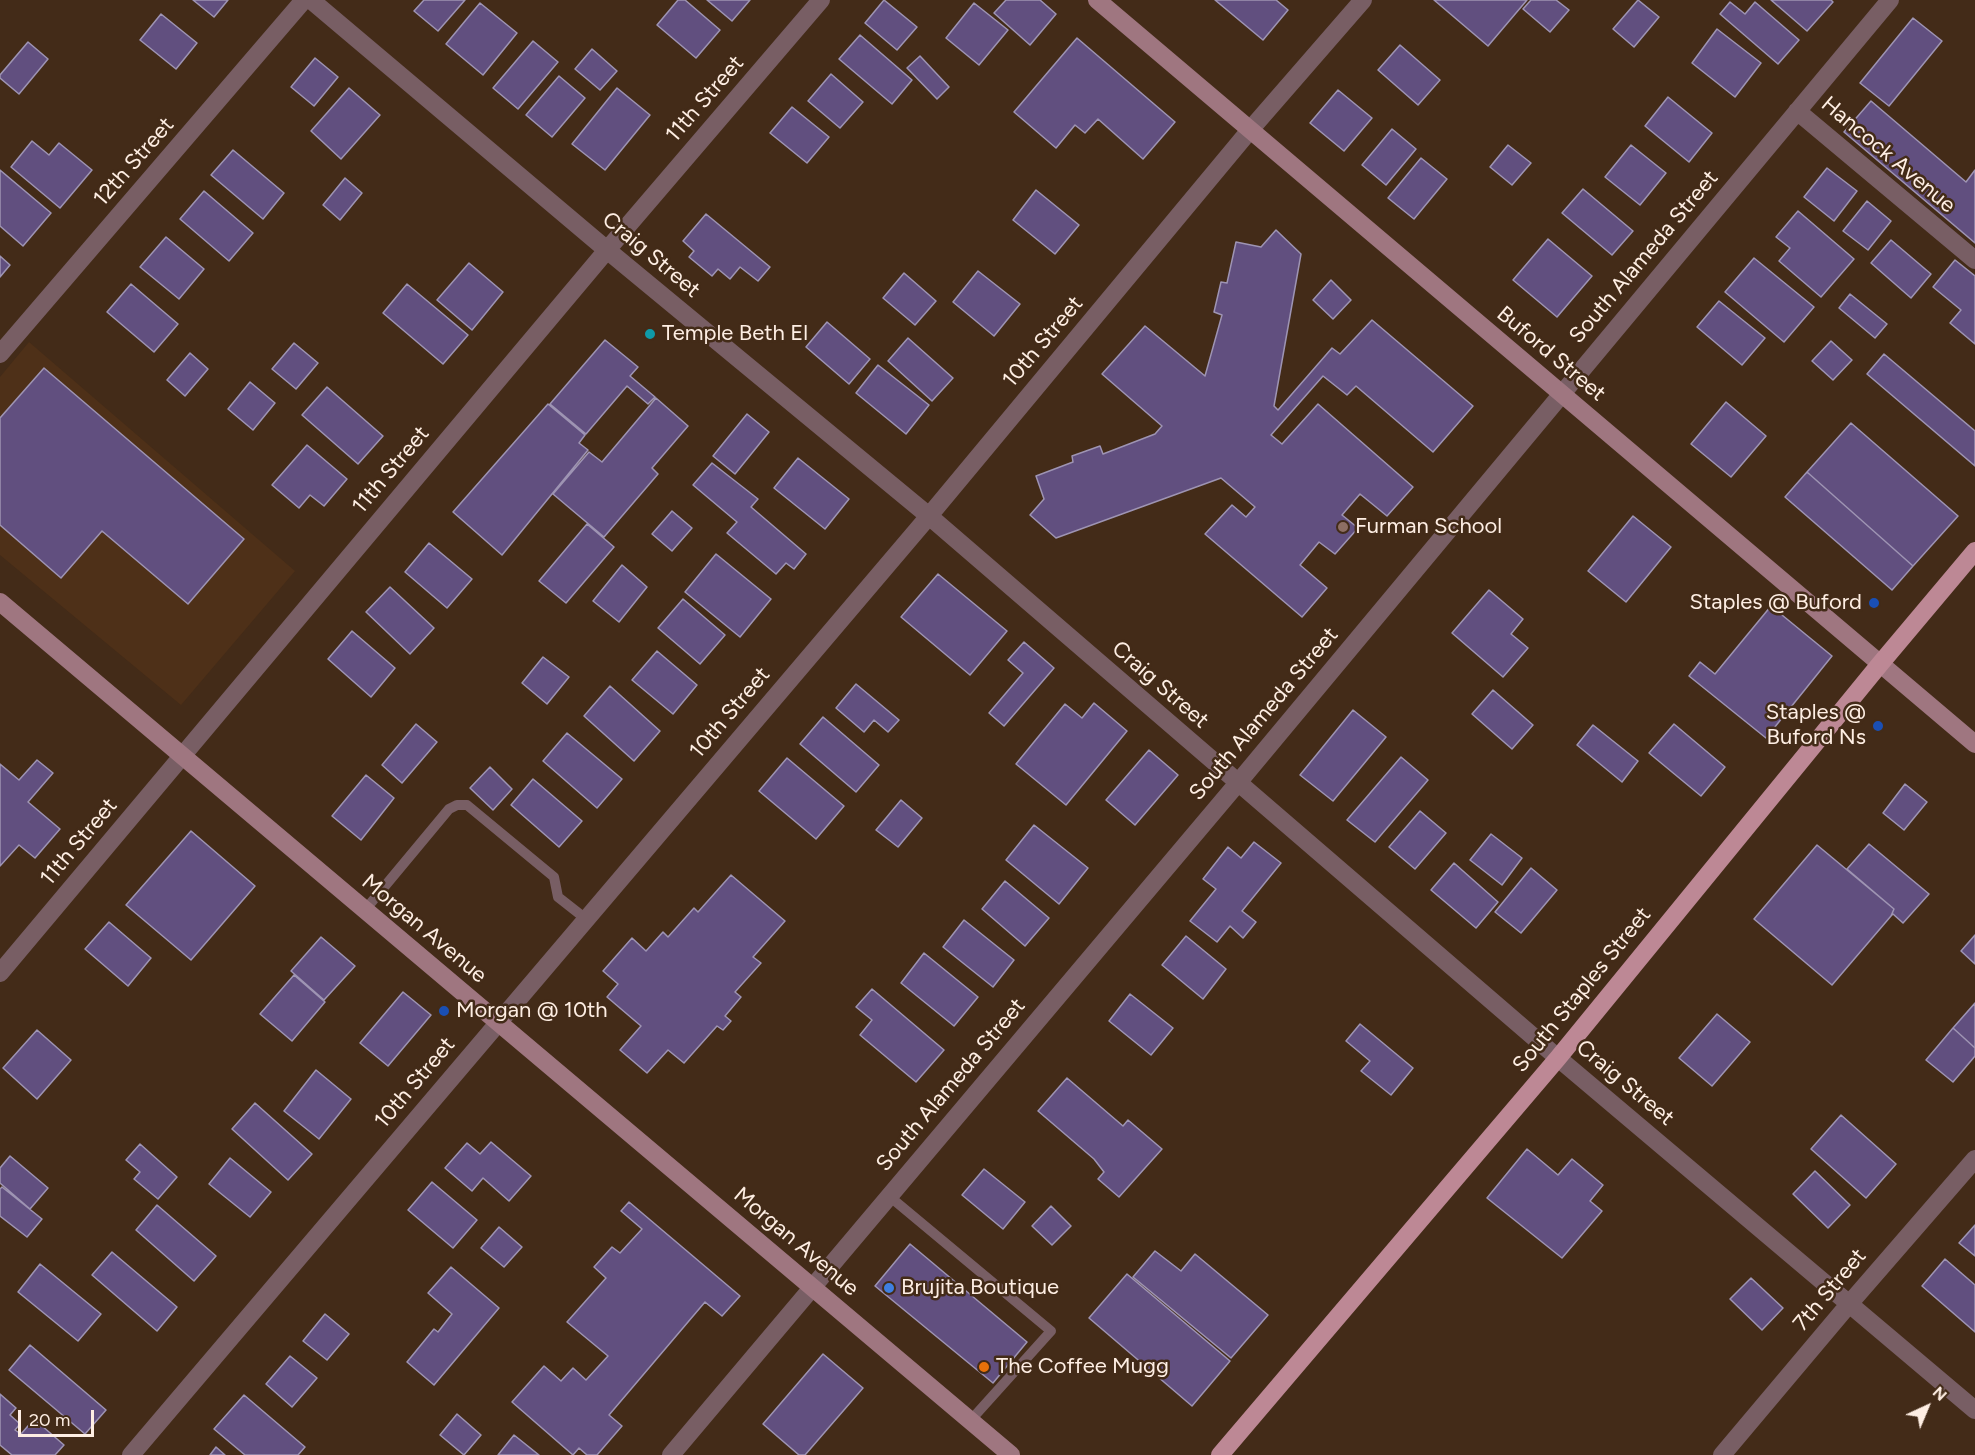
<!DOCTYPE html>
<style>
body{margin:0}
#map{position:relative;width:1975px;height:1455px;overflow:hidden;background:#432b18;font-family:Figtree,sans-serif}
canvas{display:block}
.north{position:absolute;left:1897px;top:1377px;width:60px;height:60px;-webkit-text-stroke:4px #432b18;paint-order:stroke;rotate:44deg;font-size:16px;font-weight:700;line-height:24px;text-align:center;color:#feeee3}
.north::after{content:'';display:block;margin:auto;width:21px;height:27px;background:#feeee3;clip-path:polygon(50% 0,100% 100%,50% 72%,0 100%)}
.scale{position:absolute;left:18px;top:1410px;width:76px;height:27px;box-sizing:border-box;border:3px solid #feeee3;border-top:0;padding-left:8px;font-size:18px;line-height:21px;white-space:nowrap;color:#feeee3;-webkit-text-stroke:4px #432b18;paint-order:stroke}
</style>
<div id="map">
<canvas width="1975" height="1455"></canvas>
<div class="north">N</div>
<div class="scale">20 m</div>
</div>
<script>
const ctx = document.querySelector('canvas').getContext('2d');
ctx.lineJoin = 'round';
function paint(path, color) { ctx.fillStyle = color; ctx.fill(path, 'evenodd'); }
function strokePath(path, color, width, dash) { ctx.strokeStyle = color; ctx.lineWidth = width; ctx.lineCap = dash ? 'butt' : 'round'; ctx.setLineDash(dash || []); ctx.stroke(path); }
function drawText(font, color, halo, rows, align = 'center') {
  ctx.font = font + ' Figtree,sans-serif'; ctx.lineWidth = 5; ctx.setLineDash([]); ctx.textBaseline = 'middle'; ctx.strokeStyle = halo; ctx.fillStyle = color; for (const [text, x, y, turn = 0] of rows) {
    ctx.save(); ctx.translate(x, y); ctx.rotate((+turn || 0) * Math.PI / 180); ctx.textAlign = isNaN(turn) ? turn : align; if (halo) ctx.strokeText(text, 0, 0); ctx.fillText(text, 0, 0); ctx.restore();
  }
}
const built = new Path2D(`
 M 29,342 L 295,571 L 181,705 L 0,555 L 0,377 Z`);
const building = new Path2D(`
 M 193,0 L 228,0 L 214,17 Z
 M 424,0 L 465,0 L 438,31 L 414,11 Z
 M 678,0 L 685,0 L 720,30 L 696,58 L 657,25 Z
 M 707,0 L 750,0 L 732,21 Z
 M 884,0 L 917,27 L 897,50 L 865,23 Z
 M 1006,0 L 1040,0 L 1056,14 L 1030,45 L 994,13 Z
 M 1215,0 L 1276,0 L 1288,10 L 1263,40 Z
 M 1434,0 L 1527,0 L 1488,46 Z
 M 1531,0 L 1556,0 L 1569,10 L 1550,32 L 1523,9 Z
 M 1638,0 L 1659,17 L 1634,47 L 1613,29 Z
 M 1771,0 L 1831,0 L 1833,2 L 1807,31 Z
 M 1730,2 L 1745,14 L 1755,2 L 1799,40 L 1778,64 L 1720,14 Z
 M 480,3 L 517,33 L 483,75 L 446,44 Z
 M 974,3 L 1008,30 L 979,65 L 946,38 Z
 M 161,14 L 197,43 L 176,69 L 140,40 Z
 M 1913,18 L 1942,41 L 1889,106 L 1860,83 Z
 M 1717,29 L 1761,63 L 1735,97 L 1692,63 Z
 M 860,35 L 912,80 L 892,104 L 839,59 Z
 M 1077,38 L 1175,122 L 1143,159 L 1098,119 L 1085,133 L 1075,125 L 1056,148 L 1014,112 Z
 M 533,41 L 558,62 L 518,109 L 493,88 Z
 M 28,42 L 48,59 L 19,94 L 0,78 L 0,75 Z
 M 1400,45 L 1440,80 L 1418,105 L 1378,70 Z
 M 592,49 L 617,71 L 600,90 L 575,69 Z
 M 920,56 L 949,87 L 937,99 L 907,68 Z
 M 315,58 L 338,77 L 314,106 L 291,87 Z
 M 831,74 L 863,102 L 840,128 L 808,101 Z
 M 559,76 L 585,98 L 552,137 L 526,115 Z
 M 349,88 L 380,115 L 341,159 L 311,131 Z
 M 617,88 L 650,115 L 605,170 L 572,144 Z
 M 1338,90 L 1372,118 L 1344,151 L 1310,123 Z
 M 1668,97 L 1712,133 L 1689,162 L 1645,126 Z
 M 1871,101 L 1966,182 L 1975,170 L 1975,243 L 1844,132 Z
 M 792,107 L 829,137 L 807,163 L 770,133 Z
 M 1392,129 L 1416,149 L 1386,185 L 1362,165 Z
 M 32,141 L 49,155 L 59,143 L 92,170 L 60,208 L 11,167 Z
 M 1508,145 L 1531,163 L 1512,185 L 1490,167 Z
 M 1631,145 L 1666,173 L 1640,205 L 1605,177 Z
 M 233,150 L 284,193 L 263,219 L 211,175 Z
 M 1421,158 L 1447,179 L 1414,219 L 1388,198 Z
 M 1827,168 L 1857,191 L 1834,221 L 1804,197 Z
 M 0,170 L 51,213 L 23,246 L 0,226 Z
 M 345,178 L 362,193 L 340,220 L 323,205 Z
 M 1583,189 L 1633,231 L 1612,255 L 1562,213 Z
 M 1036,190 L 1079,225 L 1055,254 L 1013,220 Z
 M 204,191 L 253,233 L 229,261 L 180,219 Z
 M 1867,201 L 1891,221 L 1868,250 L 1843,231 Z
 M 1798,211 L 1854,259 L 1821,297 L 1779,261 L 1790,248 L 1776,237 Z
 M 706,214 L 770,267 L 758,281 L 740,267 L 730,279 L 718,269 L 712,276 L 689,257 L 694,251 L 683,241 Z
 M 1276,230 L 1301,254 L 1274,406 L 1278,410 L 1332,348 L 1340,354 L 1372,320 L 1473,406 L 1433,452 L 1356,386 L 1347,395 L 1323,376 L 1271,435 L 1282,444 L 1318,404 L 1413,487 L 1387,516 L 1360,494 L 1342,515 L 1358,528 L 1335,554 L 1319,542 L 1300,565 L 1327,588 L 1302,617 L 1205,534 L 1232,505 L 1246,517 L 1255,507 L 1221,478 L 1056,538 L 1030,515 L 1044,499 L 1036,476 L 1073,462 L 1072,456 L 1100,446 L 1103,454 L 1155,434 L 1162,426 L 1102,374 L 1145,326 L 1205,376 L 1222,315 L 1214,312 L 1221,282 L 1227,283 L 1236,242 L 1261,247 Z
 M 166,237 L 204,269 L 179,299 L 140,267 Z
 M 1548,239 L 1592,276 L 1557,317 L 1513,280 Z
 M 1891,240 L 1931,274 L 1911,298 L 1871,263 Z
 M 0,256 L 10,265 L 0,277 Z
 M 1754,258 L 1814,307 L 1784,342 L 1725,292 Z
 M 1955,260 L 1975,276 L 1975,344 L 1950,323 L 1961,310 L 1933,287 Z
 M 469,263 L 503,292 L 472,330 L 437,300 Z
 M 978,271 L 1020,304 L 994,336 L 953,302 Z
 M 904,273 L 936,301 L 915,325 L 883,298 Z
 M 1331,280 L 1351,300 L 1333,319 L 1313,300 Z
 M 131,284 L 178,324 L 154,352 L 107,312 Z
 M 407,284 L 468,335 L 443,364 L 383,313 Z
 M 1850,294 L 1887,324 L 1875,338 L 1839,308 Z
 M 1719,301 L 1765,338 L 1742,365 L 1697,327 Z
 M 827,322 L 870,359 L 849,384 L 806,347 Z
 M 908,338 L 953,378 L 932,401 L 888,361 Z
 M 605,340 L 638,367 L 630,376 L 655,397 L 648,404 L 627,386 L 586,434 L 550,404 Z
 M 1831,341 L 1852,360 L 1833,380 L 1812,361 Z
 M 294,343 L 318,363 L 296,389 L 272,369 Z
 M 190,353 L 208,369 L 185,396 L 167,380 Z
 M 1884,354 L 1975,431 L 1975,466 L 1867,374 Z
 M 878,365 L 929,405 L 906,434 L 856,393 Z
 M 44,368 L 244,539 L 188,604 L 102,531 L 61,578 L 0,525 L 0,418 Z
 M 250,382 L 275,403 L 253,430 L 228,409 Z
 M 327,387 L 383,436 L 358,464 L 302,415 Z
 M 656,398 L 688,426 L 652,468 L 658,474 L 604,537 L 553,494 L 589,452 L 602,462 Z
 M 1726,402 L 1766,436 L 1731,477 L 1691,444 Z
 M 548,404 L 585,435 L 579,443 L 588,450 L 502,555 L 453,512 Z
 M 747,414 L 769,432 L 735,474 L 713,456 Z
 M 1851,423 L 1958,516 L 1913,566 L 1807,472 Z
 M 307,445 L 347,479 L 324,506 L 310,495 L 299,508 L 272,485 Z
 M 798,458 L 849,499 L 825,529 L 774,488 Z
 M 712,463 L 758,499 L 751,507 L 806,554 L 794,569 L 786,563 L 776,574 L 727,533 L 737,522 L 693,485 Z
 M 1807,472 L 1913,566 L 1892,590 L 1785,497 Z
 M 672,511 L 692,528 L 672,551 L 652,534 Z
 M 1633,516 L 1671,547 L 1626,602 L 1588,571 Z
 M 587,524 L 614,547 L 566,603 L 539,581 Z
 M 429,543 L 472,579 L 447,608 L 405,572 Z
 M 716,554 L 771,599 L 740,637 L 685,592 Z
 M 622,565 L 647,587 L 619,622 L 593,601 Z
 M 938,574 L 1007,631 L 970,675 L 901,617 Z
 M 390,587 L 434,628 L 410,654 L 366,612 Z
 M 1489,590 L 1523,619 L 1511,634 L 1528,648 L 1503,677 L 1452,633 Z
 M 683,599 L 725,635 L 700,664 L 658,628 Z
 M 1771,606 L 1832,656 L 1766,738 L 1689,676 L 1700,662 L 1715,674 Z
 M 352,631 L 395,668 L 371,697 L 328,659 Z
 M 1024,642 L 1054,668 L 1004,726 L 989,713 L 1023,673 L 1008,660 Z
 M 657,651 L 697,685 L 673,714 L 632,680 Z
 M 543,657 L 569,677 L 547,704 L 522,683 Z
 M 856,684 L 899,720 L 888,732 L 874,720 L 864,732 L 836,708 Z
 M 610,686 L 660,731 L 634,761 L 584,716 Z
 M 1493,690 L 1533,725 L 1512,749 L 1472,714 Z
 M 1094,703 L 1127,731 L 1066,805 L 1016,764 L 1065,704 L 1082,718 Z
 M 1353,710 L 1386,737 L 1333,801 L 1300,775 Z
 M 823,717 L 879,765 L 856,792 L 800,744 Z
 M 416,724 L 437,742 L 402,783 L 382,765 Z
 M 1674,724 L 1725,767 L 1701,796 L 1649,753 Z
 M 1593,725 L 1638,761 L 1622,782 L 1577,745 Z
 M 567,733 L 622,779 L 597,808 L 543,761 Z
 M 1149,750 L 1178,775 L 1135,825 L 1106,800 Z
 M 1401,757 L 1428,780 L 1375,842 L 1347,820 Z
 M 787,758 L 844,806 L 816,839 L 759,791 Z
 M 37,760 L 53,773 L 28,802 L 60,829 L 35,858 L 19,845 L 0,866 L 0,764 L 19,780 Z
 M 490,767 L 512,789 L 493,810 L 470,788 Z
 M 366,775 L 394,798 L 361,840 L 332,816 Z
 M 533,779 L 582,821 L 559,847 L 511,805 Z
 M 1905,784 L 1927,802 L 1904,830 L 1883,813 Z
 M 901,800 L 922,818 L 898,847 L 876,830 Z
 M 1420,811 L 1446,833 L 1415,869 L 1389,847 Z
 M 1034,825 L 1088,868 L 1059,904 L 1006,860 Z
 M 191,831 L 255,886 L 191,960 L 126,905 Z
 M 1491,834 L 1522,858 L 1502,885 L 1470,860 Z
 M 1254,842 L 1281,863 L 1242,911 L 1256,922 L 1243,938 L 1230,926 L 1217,942 L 1190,921 L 1216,889 L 1203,879 L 1228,847 L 1241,858 Z
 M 1869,844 L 1929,894 L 1903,923 L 1893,914 L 1891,916 L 1894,909 L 1847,869 Z
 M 1817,845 L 1894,909 L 1891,916 L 1832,985 L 1754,919 Z
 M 1454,863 L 1498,902 L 1476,928 L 1431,890 Z
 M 1531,868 L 1557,890 L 1521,933 L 1495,912 Z
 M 731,875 L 785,921 L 753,957 L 761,963 L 735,992 L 741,997 L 725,1016 L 731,1021 L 723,1030 L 717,1026 L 684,1063 L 668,1050 L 647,1073 L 620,1050 L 641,1026 L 607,997 L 618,984 L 603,971 L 632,938 L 646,951 L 663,932 L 668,937 L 694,908 L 698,912 Z
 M 1005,881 L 1049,918 L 1025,946 L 982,909 Z
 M 964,920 L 1014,960 L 993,987 L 943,947 Z
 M 109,922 L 151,958 L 128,986 L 85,949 Z
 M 1975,935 L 1975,964 L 1961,951 Z
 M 1186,936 L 1226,969 L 1203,999 L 1162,965 Z
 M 321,937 L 355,966 L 324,1000 L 291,971 Z
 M 924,953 L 978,997 L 954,1026 L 901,983 Z
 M 294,975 L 325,1002 L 292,1041 L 260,1014 Z
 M 872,989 L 944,1050 L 916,1082 L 860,1035 L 872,1020 L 856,1007 Z
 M 403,992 L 431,1015 L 388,1066 L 360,1043 Z
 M 1130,994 L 1173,1028 L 1151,1055 L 1109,1021 Z
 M 1975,1003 L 1975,1048 L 1953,1028 Z
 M 1717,1014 L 1750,1042 L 1712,1086 L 1679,1058 Z
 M 1360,1024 L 1413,1068 L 1391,1095 L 1361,1071 L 1370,1061 L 1346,1041 Z
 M 1953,1028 L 1975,1048 L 1975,1056 L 1953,1082 L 1926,1060 Z
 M 37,1030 L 71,1060 L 37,1099 L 3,1068 Z
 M 316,1070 L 351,1099 L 319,1139 L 284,1111 Z
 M 1067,1078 L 1123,1126 L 1128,1120 L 1162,1149 L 1119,1197 L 1098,1179 L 1104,1172 L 1094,1159 L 1038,1111 Z
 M 255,1103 L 312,1154 L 288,1180 L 232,1129 Z
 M 1841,1115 L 1896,1164 L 1866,1198 L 1811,1149 Z
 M 491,1142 L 531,1176 L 509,1201 L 483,1178 L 472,1191 L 445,1168 L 467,1143 L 480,1154 Z
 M 140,1144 L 177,1177 L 158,1199 L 134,1179 L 140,1172 L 126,1160 Z
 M 1527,1149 L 1558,1175 L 1572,1159 L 1603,1185 L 1590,1201 L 1602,1211 L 1562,1258 L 1487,1198 Z
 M 10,1156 L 48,1188 L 30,1209 L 0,1183 L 0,1168 Z
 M 230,1158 L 271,1192 L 250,1217 L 209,1184 Z
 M 984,1169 L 1025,1202 L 1003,1229 L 962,1195 Z
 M 1815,1171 L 1850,1205 L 1828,1228 L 1793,1194 Z
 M 432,1182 L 477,1220 L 453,1248 L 408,1210 Z
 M 2,1187 L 42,1219 L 27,1237 L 0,1216 L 0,1189 Z
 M 629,1202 L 740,1296 L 722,1316 L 705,1302 L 609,1415 L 622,1426 L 597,1455 L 587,1455 L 579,1448 L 573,1455 L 512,1402 L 544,1366 L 561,1381 L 573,1368 L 586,1380 L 608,1356 L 567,1322 L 606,1278 L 594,1267 L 612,1247 L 620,1253 L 642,1229 L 621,1211 Z
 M 157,1205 L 216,1256 L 194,1281 L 136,1230 Z
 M 1051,1206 L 1071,1226 L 1052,1245 L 1032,1226 Z
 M 1975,1225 L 1975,1256 L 1959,1243 Z
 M 499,1227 L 522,1247 L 504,1267 L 481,1248 Z
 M 910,1244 L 1027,1342 L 993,1383 L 875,1286 Z
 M 1155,1251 L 1181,1271 L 1195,1254 L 1268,1315 L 1231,1358 L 1133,1277 Z
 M 112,1252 L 177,1307 L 157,1331 L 92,1275 Z
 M 1945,1259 L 1975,1285 L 1975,1332 L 1922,1286 Z
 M 40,1264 L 101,1314 L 78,1341 L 18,1292 Z
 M 451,1267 L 499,1308 L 434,1385 L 407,1362 L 434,1329 L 438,1332 L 452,1314 L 428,1293 Z
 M 1127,1274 L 1230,1361 L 1192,1406 L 1089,1318 Z
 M 1751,1278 L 1783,1308 L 1762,1330 L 1730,1299 Z
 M 325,1314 L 349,1334 L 327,1360 L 303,1341 Z
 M 30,1345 L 106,1410 L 85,1434 L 9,1370 Z
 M 823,1354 L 863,1388 L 805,1455 L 799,1455 L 763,1424 Z
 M 290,1356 L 317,1378 L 292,1407 L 266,1384 Z
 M 0,1394 L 16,1408 L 10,1415 L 20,1424 L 15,1430 L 21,1434 L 34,1419 L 64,1445 L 55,1455 L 12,1455 L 0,1445 Z
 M 244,1395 L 305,1447 L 298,1455 L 245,1455 L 214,1429 Z
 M 457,1414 L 481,1435 L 464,1455 L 440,1435 Z
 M 514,1435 L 539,1455 L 498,1455 Z
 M 216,1447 L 225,1455 L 210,1455 Z`);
const lane = new Path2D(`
 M 365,910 L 449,809 L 457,805 L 467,805 L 554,877 L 558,897 L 586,919
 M 889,1196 L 1051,1331 L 970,1421`);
const street = new Path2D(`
 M 311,0 L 607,250 L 929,516 L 1558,1058 L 1975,1410
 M 1797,111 L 1975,260
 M 0,354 L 304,0
 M 0,973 L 607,250 L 821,0
 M 131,1455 L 929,516 L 1250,130 L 1363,0
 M 671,1455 L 1237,784 L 1890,0
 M 1722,1455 L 1850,1303 L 1975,1159`);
const secondary = new Path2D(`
 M 1097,0 L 1975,744
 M 0,602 L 1011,1455`);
const primary = new Path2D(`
 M 1220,1455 L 1558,1058 L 1880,664 L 1975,551`);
const markers = [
 [650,334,6,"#0f9aa8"],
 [1343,527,6,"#8d6e63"],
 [1874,603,6,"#1a4fb4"],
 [1878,726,6,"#1a4fb4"],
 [444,1011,6,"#1a4fb4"],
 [889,1288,6,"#3f7fe0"],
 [984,1367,6,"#e8710a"]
];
const streetNames = [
 ["11th Street",705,99,-49],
 ["Hancock Avenue",1888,155,40],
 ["12th Street",134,162,-49],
 ["Craig Street",651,255,40],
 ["South Alameda Street",1644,257,-50],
 ["10th Street",1043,342,-50],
 ["Buford Street",1551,354,40],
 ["11th Street",391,470,-50],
 ["Craig Street",1160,685,41],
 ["10th Street",730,713,-50],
 ["South Alameda Street",1264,714,-50],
 ["11th Street",79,842,-50],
 ["Morgan Avenue",424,929,40],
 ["South Staples Street",1582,990,-51],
 ["10th Street",415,1083,-50],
 ["Craig Street",1625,1083,40],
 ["South Alameda Street",951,1085,-50],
 ["Morgan Avenue",796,1242,40],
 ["7th Street",1830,1290,-50]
];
const poiNames = [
 ["Temple Beth El",662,334],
 ["Furman School",1355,527],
 ["Staples @ Buford",1862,603,"right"],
 ["Staples @",1866,713,"right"],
 ["Buford Ns",1866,738,"right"],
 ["Morgan @ 10th",456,1011],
 ["Brujita Boutique",901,1288],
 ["The Coffee Mugg",996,1367]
];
paint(built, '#4e3018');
paint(building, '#614f7f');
strokePath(building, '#9e94b3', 1.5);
strokePath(lane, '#785e64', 10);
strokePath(street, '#785e64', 18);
strokePath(secondary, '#9f7680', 18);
strokePath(primary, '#bd8895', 18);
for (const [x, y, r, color] of markers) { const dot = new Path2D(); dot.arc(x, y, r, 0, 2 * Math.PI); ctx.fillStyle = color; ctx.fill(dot); strokePath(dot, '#432b18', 2); }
drawText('22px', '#feeee3', '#432b18', streetNames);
drawText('22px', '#feeee3', '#432b18', poiNames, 'left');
</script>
